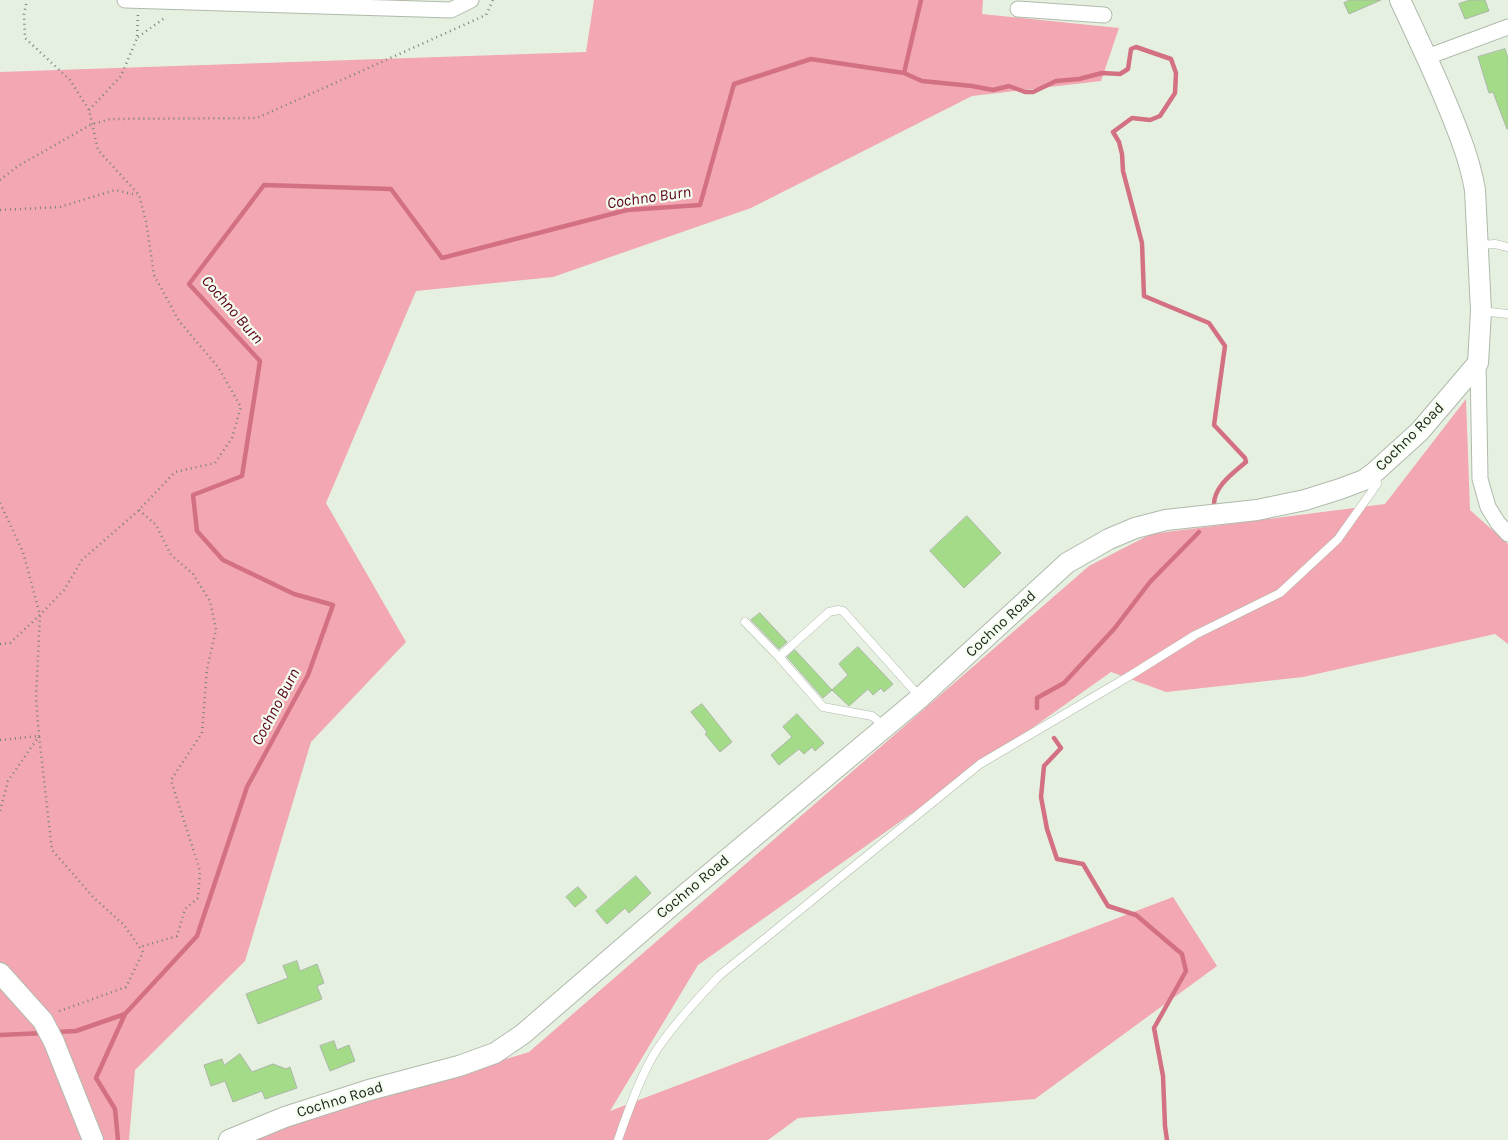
<!DOCTYPE html>
<style>
body{margin:0}
canvas{display:block;background:#e5f0e1}
</style>
<canvas width="1508" height="1140"></canvas>
<script>
const ctx = document.querySelector('canvas').getContext('2d');
ctx.lineJoin = 'round';
function paint(path, color) { ctx.fillStyle = color; ctx.fill(path, 'evenodd'); }
function strokePath(path, color, width, dash) { ctx.strokeStyle = color; ctx.lineWidth = width; ctx.lineCap = dash ? 'butt' : 'round'; ctx.setLineDash(dash || []); ctx.stroke(path); }
function drawText(font, color, halo, rows, align = 'center') {
  ctx.font = font + ' Karla,sans-serif'; ctx.lineWidth = 4.5; ctx.setLineDash([]); ctx.textBaseline = 'middle'; ctx.strokeStyle = halo; ctx.fillStyle = color; for (const [text, x, y, turn = 0] of rows) {
    ctx.save(); ctx.translate(x, y); ctx.rotate((+turn || 0) * Math.PI / 180); ctx.textAlign = isNaN(turn) ? turn : align; if (halo) ctx.strokeText(text, 0, 0); ctx.fillText(text, 0, 0); ctx.restore();
  }
}
const green = new Path2D(`
 M 594,0 L 983,0 L 982,14 L 1119,28 L 1101,81 L 972,96 L 751,208 L 553,277 L 416,291 L 326,503 L 406,642 L 311,742 L 245,961 L 135,1070 L 129,1140 L 0,1140 L 0,72 L 586,52 Z
 M 1466,399 L 1470,510 L 1508,544 L 1508,644 L 1495,634 L 1303,677 L 1166,692 L 1111,672 L 698,965 L 610,1111 L 1173,897 L 1217,966 L 1035,1099 L 798,1118 L 768,1140 L 243,1140 L 529,1052 L 1089,566 L 1151,534 L 1385,504 Z`);
const stream = new Path2D(`
 M 904,73 L 922,81 L 972,86 L 993,90 L 1009,86 L 1025,92 L 1033,92 L 1056,81 L 1079,79 L 1102,73 L 1120,74 L 1128,69 L 1131,49 L 1136,47 L 1171,59 L 1176,73 L 1175,93 L 1160,116 L 1150,120 L 1132,118 L 1113,132 L 1119,142 L 1122,154 L 1123,171 L 1142,243 L 1144,296 L 1209,323 L 1225,346 L 1214,425 L 1245,458 L 1246,462 C 1233,473 1213,487 1214,506
 M 1037,708 L 1037,698 L 1064,683 L 1114,629 L 1150,582 L 1199,532
 M 1054,738 L 1061,748 L 1044,766 L 1041,797 L 1047,829 L 1057,859 L 1083,864 L 1108,906 L 1136,915 L 1182,954 L 1186,971 L 1154,1028 L 1163,1076 L 1165,1126 L 1167,1140
 M 56,1032 L 76,1031 L 125,1014
 M 0,1035 L 44,1033
 M 118,1140 L 115,1109 L 96,1078 L 125,1014 L 197,936 L 247,787 L 308,675 L 333,605 L 294,594 L 223,560 L 197,531 L 193,495 L 242,476 L 260,361 L 189,284 L 264,185 L 391,189 L 442,258 L 627,210 L 700,205 L 734,84 L 811,59 L 904,73 L 921,0`);
const building = new Path2D(`
 M 1350,0 L 1381,0 L 1349,14 L 1344,3 Z
 M 1470,0 L 1485,0 L 1489,11 L 1465,19 L 1459,4 Z
 M 1505,49 L 1508,58 L 1508,129 L 1507,129 L 1493,92 L 1489,93 L 1478,57 Z
 M 967,516 L 1001,553 L 964,588 L 930,551 Z
 M 760,613 L 787,642 L 779,649 L 751,620 Z
 M 858,647 L 893,684 L 884,692 L 881,688 L 873,695 L 868,689 L 849,706 L 832,690 L 848,675 L 839,664 Z
 M 795,650 L 832,690 L 823,698 L 787,657 Z
 M 702,704 L 732,742 L 720,752 L 705,734 L 707,732 L 691,712 Z
 M 797,714 L 824,743 L 815,751 L 812,747 L 804,754 L 799,749 L 779,765 L 771,755 L 792,737 L 783,727 Z
 M 636,876 L 651,893 L 629,913 L 625,908 L 607,924 L 596,911 Z
 M 578,887 L 587,897 L 575,907 L 566,897 Z
 M 297,961 L 300,971 L 317,964 L 324,983 L 317,986 L 322,999 L 258,1024 L 246,994 L 288,978 L 283,966 Z
 M 334,1041 L 337,1050 L 349,1045 L 355,1061 L 330,1071 L 320,1046 Z
 M 240,1054 L 252,1072 L 273,1064 L 286,1069 L 290,1067 L 297,1088 L 265,1099 L 262,1091 L 233,1102 L 225,1081 L 211,1086 L 204,1065 L 222,1059 L 224,1065 Z`);
const path = new Path2D(`
 M 138,37 L 166,17
 M 89,110 L 121,76 L 137,38 L 138,14
 M 0,180 L 18,166 L 92,124 L 111,119 L 257,118 L 486,15 L 493,0
 M 0,210 L 60,207 L 115,190 L 137,195
 M 0,503 L 23,552 L 40,615 L 36,698 L 39,736 L 8,781 L 0,811
 M 139,510 L 156,525 L 171,555 L 193,574 L 210,601 L 216,630 L 207,669 L 202,733 L 171,780 L 200,871 L 198,898 L 185,909 L 177,936 L 140,947
 M 0,644 L 10,643 L 40,615 L 64,590 L 82,560 L 139,510 L 175,472 L 215,463 L 232,438 L 241,407 L 218,367 L 179,321 L 154,275 L 146,221 L 139,195 L 98,150 L 89,110 L 70,80 L 25,38 L 24,14 L 27,0
 M 0,740 L 39,736 L 52,850 L 94,898 L 124,925 L 143,952 L 126,987 L 57,1012`);
const service = new Path2D(`
 M 1479,245 L 1495,244 L 1508,247
 M 1481,311 L 1508,314
 M 745,622 L 779,657 L 829,612 L 838,610 L 843,611 L 919,696
 M 779,657 L 823,707 L 872,716 L 877,720 L 883,728
 M 618,1140 C 627,1114 642,1071 658,1048 C 676,1022 698,998 720,975 L 980,764 L 1131,675 L 1195,635 L 1280,593 L 1338,539 L 1377,484 L 1376,473`);
const minor = new Path2D(`
 M 125,0 L 451,10 L 471,0
 M 1018,9 L 1104,15
 M 1427,57 L 1508,27
 M 1478,363 L 1480,479 L 1488,507 L 1498,523 L 1508,534`);
const tertiary = new Path2D(`
 M 0,973 L 43,1021 L 54,1042 L 93,1140
 M 229,1140 L 285,1117 L 369,1090 L 459,1066 L 495,1053 L 523,1034 L 670,907 L 921,697 L 1067,563 L 1109,539 L 1135,528 L 1166,520 L 1257,510 L 1305,500 L 1340,489 L 1364,480 L 1376,471 L 1420,431 L 1478,363 L 1481,311 L 1475,190 C 1470,161 1460,136 1449,109 C 1434,72 1417,36 1400,0`);
const streetNames = [
 ["Cochno Road",1410,437,-45],
 ["Cochno Road",1001,624,-43],
 ["Cochno Road",693,887,-40],
 ["Cochno Road",340,1100,-17]
];
const waterNames = [
 ["Cochno Burn",649,198,-8],
 ["Cochno Burn",232,310,49],
 ["Cochno Burn",276,707,-62]
];
paint(green, '#f2a7b2');
strokePath(stream, '#d37182', 4.5);
paint(building, '#a4db89');
strokePath(building, '#acb6a7', 1);
strokePath(service, '#afbaab', 9);
strokePath(minor, '#afbaab', 17);
strokePath(tertiary, '#afbaab', 22);
strokePath(path, '#7b8278', 2.5, [1, 4]);
strokePath(service, '#fff', 8);
strokePath(minor, '#fff', 15);
strokePath(tertiary, '#fff', 20);
drawText('15px', '#1d211b', '#f3feee', streetNames);
drawText('italic 16px', '#5c0020', '#f3feee', waterNames);
</script>
